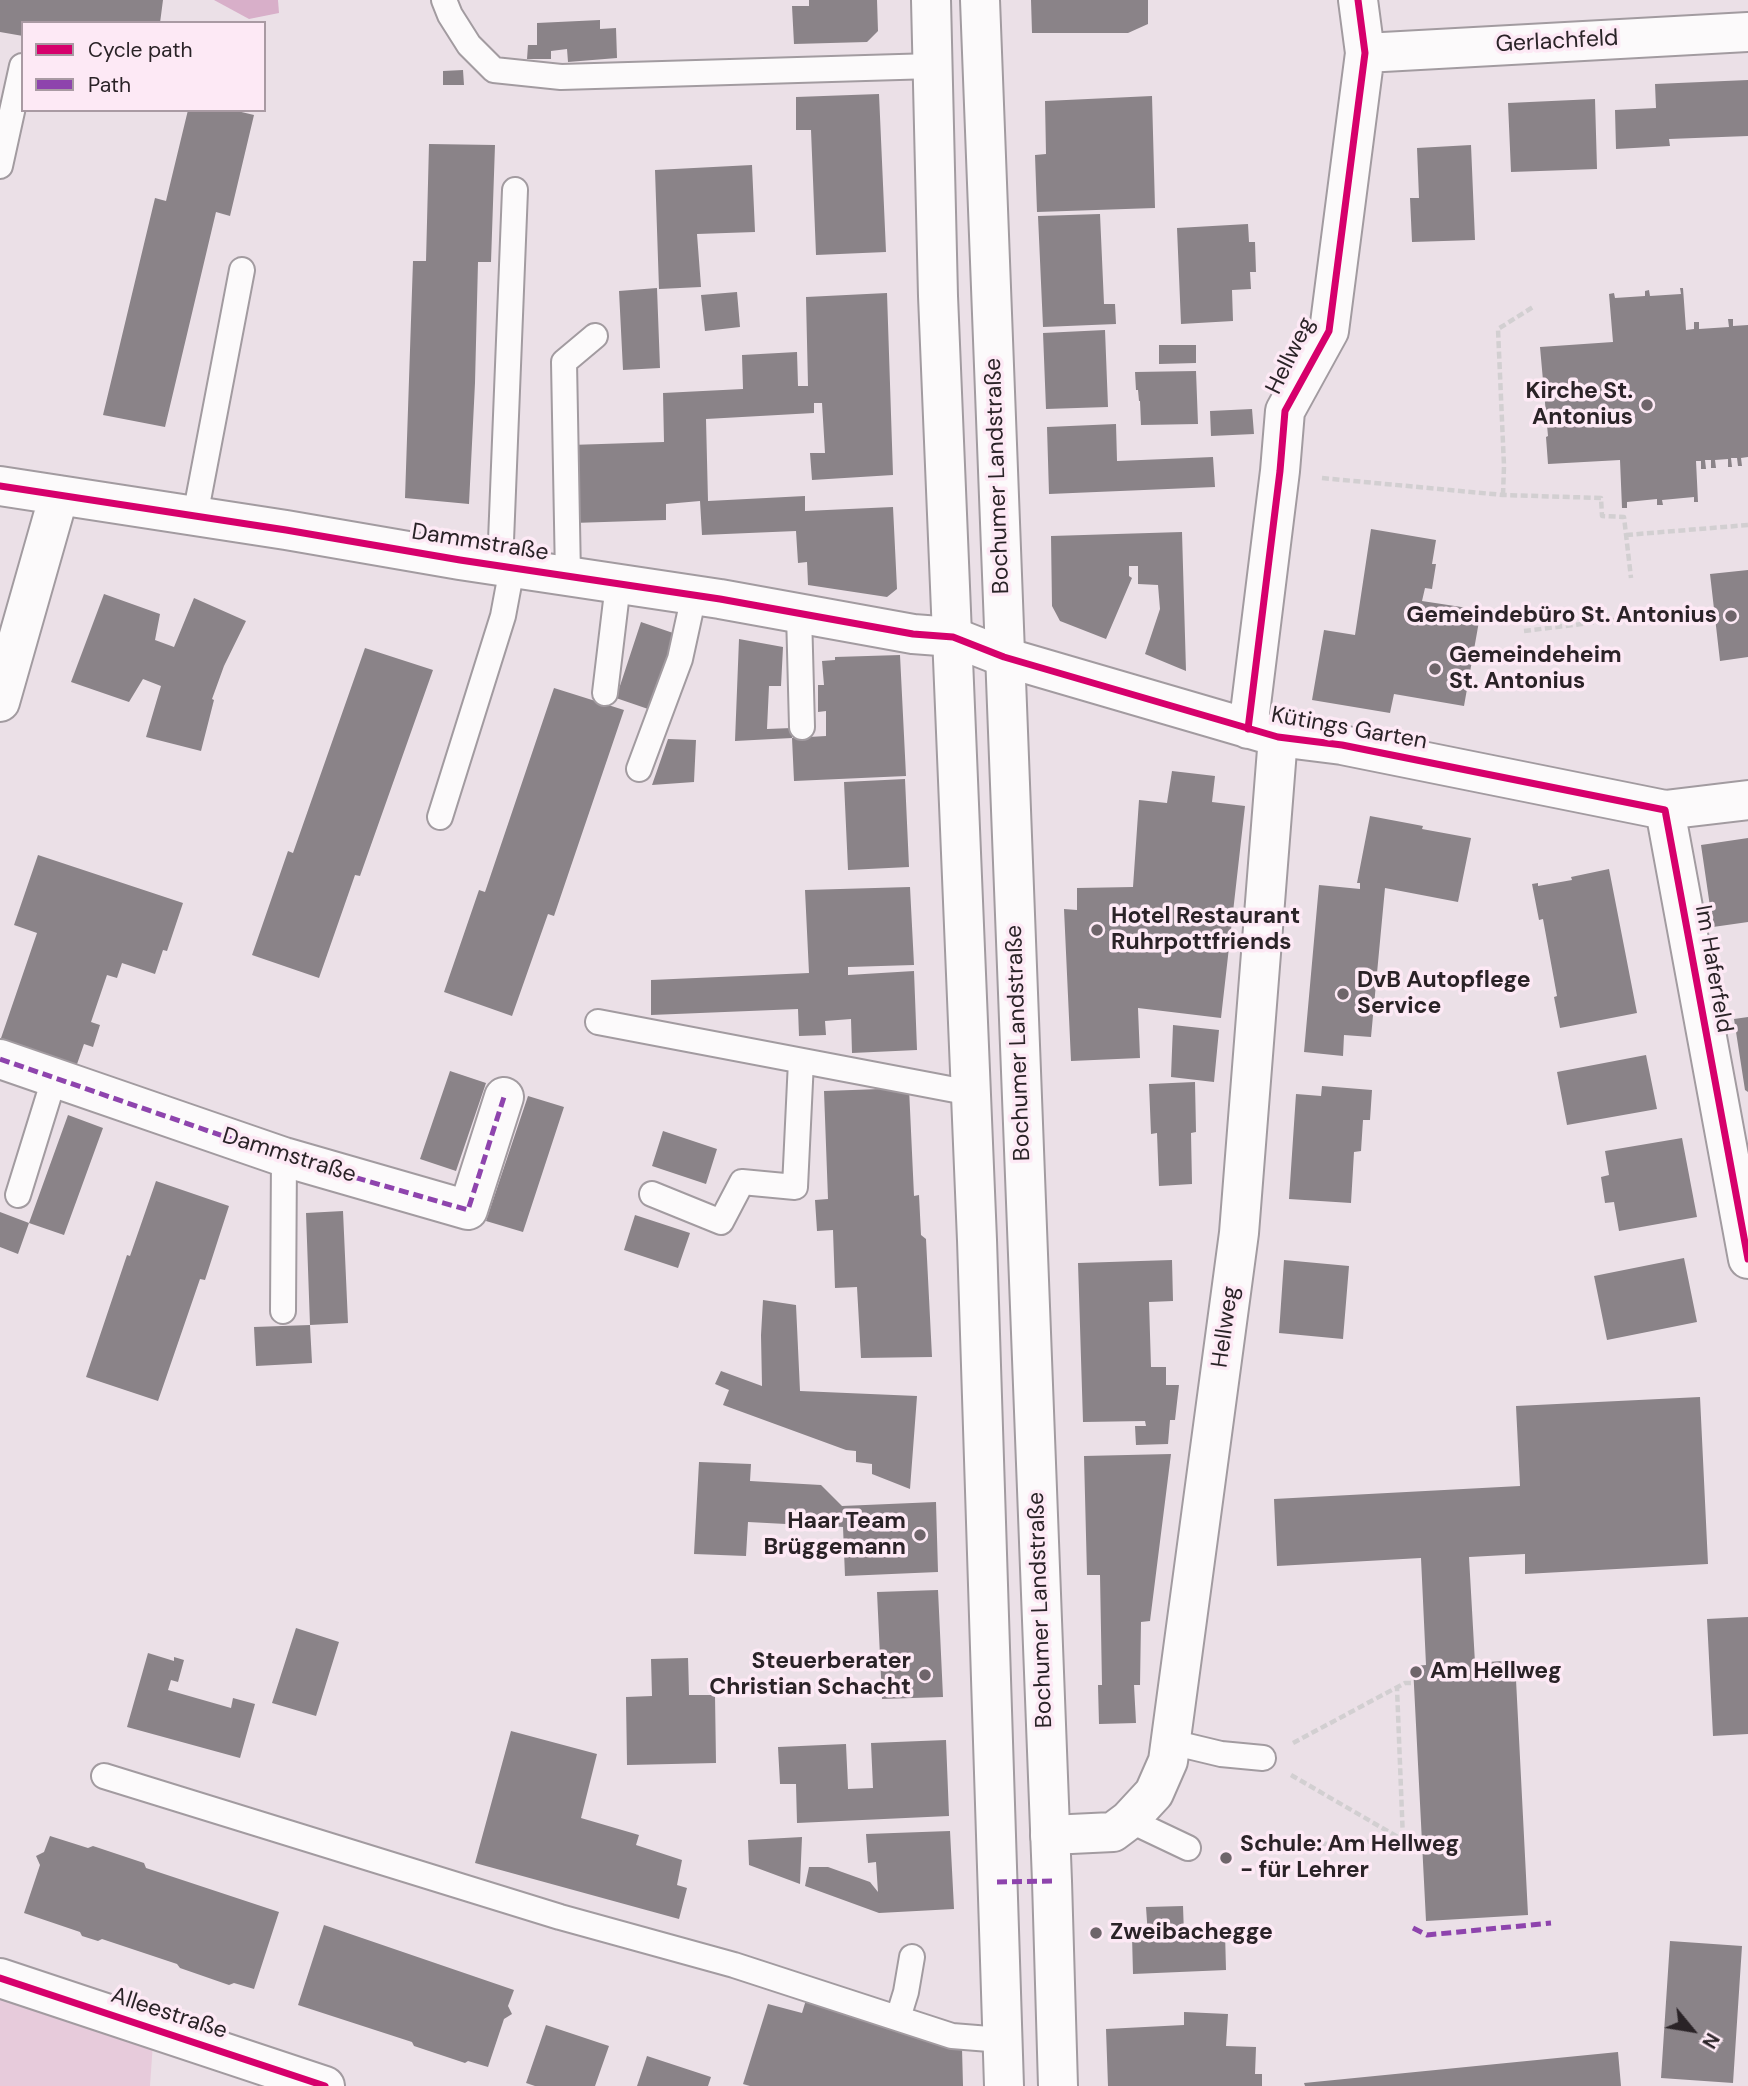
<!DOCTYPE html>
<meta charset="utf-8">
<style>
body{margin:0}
#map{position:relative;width:1748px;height:2086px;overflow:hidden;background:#ebe0e7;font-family:"DM Sans",sans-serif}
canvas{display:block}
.legend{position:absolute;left:21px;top:21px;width:245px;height:91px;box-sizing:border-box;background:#fde9f5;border:2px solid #a99aa3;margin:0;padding:9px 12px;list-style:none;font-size:21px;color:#2a2327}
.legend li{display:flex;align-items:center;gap:14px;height:35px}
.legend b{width:35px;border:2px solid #a99aa3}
.north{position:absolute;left:1657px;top:1995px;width:70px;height:70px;-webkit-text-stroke:5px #fde9f5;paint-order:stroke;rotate:120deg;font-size:19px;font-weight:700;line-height:28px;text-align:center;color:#2a2327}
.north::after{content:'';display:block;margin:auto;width:24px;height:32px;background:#2a2327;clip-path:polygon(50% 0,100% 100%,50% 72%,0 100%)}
</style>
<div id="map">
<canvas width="1748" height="2086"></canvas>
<ul class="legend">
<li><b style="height:9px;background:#d6006c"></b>Cycle path</li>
<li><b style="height:9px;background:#8e44ad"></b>Path</li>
</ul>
<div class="north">N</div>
</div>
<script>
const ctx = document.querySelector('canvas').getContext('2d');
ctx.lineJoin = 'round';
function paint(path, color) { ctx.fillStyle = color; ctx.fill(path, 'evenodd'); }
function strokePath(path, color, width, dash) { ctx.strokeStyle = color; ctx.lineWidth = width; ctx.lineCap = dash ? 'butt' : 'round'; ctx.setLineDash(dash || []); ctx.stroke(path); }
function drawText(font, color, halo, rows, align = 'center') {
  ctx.font = font + ' "DM Sans",sans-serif'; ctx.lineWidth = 7; ctx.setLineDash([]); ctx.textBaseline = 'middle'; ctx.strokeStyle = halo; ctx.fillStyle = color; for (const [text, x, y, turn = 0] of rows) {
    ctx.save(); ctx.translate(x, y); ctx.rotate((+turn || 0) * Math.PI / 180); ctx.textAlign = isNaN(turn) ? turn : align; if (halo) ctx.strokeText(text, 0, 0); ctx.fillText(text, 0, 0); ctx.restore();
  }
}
const green = new Path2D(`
 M 0,1985 L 153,2043 L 150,2086 L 0,2086 Z`);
const forest = new Path2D(`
 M 214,0 L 278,0 L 279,13 L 249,19 Z`);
const building = new Path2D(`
 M 0,0 L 163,0 L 160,23 L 23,23 L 23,36 L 0,32 Z
 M 809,0 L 877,0 L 878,31 L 867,42 L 794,44 L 792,6 L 809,6 Z
 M 1031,0 L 1148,0 L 1148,24 L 1128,33 L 1032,33 Z
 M 600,20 L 600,29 L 616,28 L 617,58 L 568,62 L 567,49 L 551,51 L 551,59 L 527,59 L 528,45 L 537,45 L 537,23 Z
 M 463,70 L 464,85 L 443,85 L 443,71 Z
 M 1748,80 L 1748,136 L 1669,139 L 1670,146 L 1616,149 L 1615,110 L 1656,108 L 1655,84 Z
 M 879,94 L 886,252 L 816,255 L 811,130 L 796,130 L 796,97 Z
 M 1152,96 L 1155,208 L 1037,212 L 1035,155 L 1046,154 L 1045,101 Z
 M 1595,99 L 1597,169 L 1511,172 L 1508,103 Z
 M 188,110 L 233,110 L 254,115 L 230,216 L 216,212 L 165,427 L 103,415 L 155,198 L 166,201 Z
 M 429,144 L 495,145 L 491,262 L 478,262 L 475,383 L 469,504 L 405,498 L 413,261 L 426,261 Z
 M 1471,145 L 1475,240 L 1412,242 L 1410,198 L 1419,198 L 1417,148 Z
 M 752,165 L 755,232 L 697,234 L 701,287 L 659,289 L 655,170 Z
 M 1100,214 L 1104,304 L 1115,304 L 1116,324 L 1043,327 L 1038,216 Z
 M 1248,224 L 1249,242 L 1255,242 L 1256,272 L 1250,272 L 1251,289 L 1232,290 L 1233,321 L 1181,324 L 1177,228 Z
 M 657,288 L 660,368 L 623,370 L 619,291 Z
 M 1680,288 L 1683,288 L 1686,330 L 1694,329 L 1694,322 L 1699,322 L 1699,329 L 1729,327 L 1728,319 L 1733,319 L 1733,326 L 1748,325 L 1748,457 L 1741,458 L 1742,466 L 1738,466 L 1737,458 L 1731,458 L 1732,467 L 1728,467 L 1728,459 L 1715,460 L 1716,468 L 1711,468 L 1711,460 L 1705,460 L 1706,469 L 1701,469 L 1701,461 L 1696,461 L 1698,502 L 1694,502 L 1694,497 L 1662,500 L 1663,505 L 1657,505 L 1657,499 L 1627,502 L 1627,508 L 1622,508 L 1620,460 L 1548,464 L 1546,437 L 1548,436 L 1540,347 L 1613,342 L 1609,294 L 1614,293 L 1615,298 L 1645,296 L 1645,291 L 1649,290 L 1650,296 L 1681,294 Z
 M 737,292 L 740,327 L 705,331 L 701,295 Z
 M 887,293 L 893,475 L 812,480 L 810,453 L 825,453 L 822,403 L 814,403 L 814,413 L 706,419 L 708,501 L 805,496 L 805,511 L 893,507 L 897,589 L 887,597 L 808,585 L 807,562 L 798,563 L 796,531 L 702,535 L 700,501 L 666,504 L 666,520 L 573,523 L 570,445 L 664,442 L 663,393 L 743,389 L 742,355 L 797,352 L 798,386 L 808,386 L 806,297 Z
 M 1105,330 L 1108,407 L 1046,409 L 1043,333 Z
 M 1159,345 L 1196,345 L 1196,363 L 1159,364 Z
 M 1196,371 L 1198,424 L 1141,425 L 1140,401 L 1139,401 L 1138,390 L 1136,390 L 1135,372 Z
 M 1252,409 L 1254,434 L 1211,436 L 1210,411 Z
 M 1116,424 L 1117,461 L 1213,457 L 1215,487 L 1049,494 L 1047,427 Z
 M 1371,529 L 1436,540 L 1432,564 L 1436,564 L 1432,589 L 1425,588 L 1422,601 L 1481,610 L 1464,706 L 1394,694 L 1390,713 L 1312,700 L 1324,630 L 1355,635 Z
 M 1182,532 L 1186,671 L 1145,654 L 1160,609 L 1158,585 L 1138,584 L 1138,566 L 1129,566 L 1129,576 L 1132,578 L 1106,639 L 1060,621 L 1052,606 L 1051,536 Z
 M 1748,570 L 1748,657 L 1720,661 L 1710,574 Z
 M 104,594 L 160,614 L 155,640 L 174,647 L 194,598 L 246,621 L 224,666 L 212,699 L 214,700 L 201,751 L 146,737 L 161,686 L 143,679 L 129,702 L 71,682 Z
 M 641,622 L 676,634 L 651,710 L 616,698 Z
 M 739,639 L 783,647 L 781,686 L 769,686 L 767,729 L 792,728 L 792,738 L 735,741 Z
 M 365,648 L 433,670 L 360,876 L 355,875 L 319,978 L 252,955 L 288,851 L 293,853 Z
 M 900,655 L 906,776 L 794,781 L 792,738 L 826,736 L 826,711 L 818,712 L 818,685 L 824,685 L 822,661 L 835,660 L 835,657 Z
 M 554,688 L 624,710 L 554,916 L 548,914 L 512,1016 L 444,992 L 479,890 L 485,892 Z
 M 668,739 L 696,740 L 694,782 L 652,785 Z
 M 1172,771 L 1215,776 L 1212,802 L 1245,806 L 1221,1018 L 1138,1008 L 1140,1058 L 1071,1061 L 1064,909 L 1077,910 L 1077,888 L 1133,887 L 1139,800 L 1167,803 Z
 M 905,779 L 909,867 L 848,870 L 844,782 Z
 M 1370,816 L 1423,826 L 1422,829 L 1471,838 L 1458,902 L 1385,888 L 1371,1037 L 1344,1035 L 1343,1056 L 1304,1052 L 1319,885 L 1360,889 L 1360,883 L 1357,883 Z
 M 1748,838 L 1748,922 L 1713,927 L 1701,845 Z
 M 38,855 L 183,903 L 167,951 L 163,950 L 155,974 L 122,963 L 117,978 L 107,975 L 91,1022 L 100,1025 L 93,1047 L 84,1044 L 76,1067 L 0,1041 L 37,933 L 14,925 Z
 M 1609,869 L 1637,1013 L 1560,1028 L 1554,997 L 1557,996 L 1543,919 L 1539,920 L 1532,884 L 1538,883 L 1538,886 L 1572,880 L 1571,877 Z
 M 910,887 L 914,965 L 848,967 L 848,975 L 914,971 L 917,1050 L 852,1053 L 851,1019 L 825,1021 L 826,1035 L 799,1036 L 798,1009 L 651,1015 L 651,980 L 809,973 L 805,890 Z
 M 1748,1017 L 1748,1092 L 1745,1090 L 1734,1019 Z
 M 1173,1025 L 1219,1030 L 1214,1082 L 1171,1077 Z
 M 1646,1055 L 1657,1109 L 1567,1125 L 1557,1072 Z
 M 450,1071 L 486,1083 L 456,1171 L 420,1159 Z
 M 1195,1082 L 1196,1132 L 1191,1133 L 1192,1184 L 1159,1186 L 1157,1133 L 1151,1134 L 1149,1084 Z
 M 1322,1086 L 1372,1090 L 1370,1120 L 1363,1120 L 1361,1151 L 1354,1152 L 1351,1203 L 1289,1199 L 1296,1094 L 1321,1096 Z
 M 909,1088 L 914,1196 L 919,1195 L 921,1235 L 926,1239 L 932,1357 L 861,1358 L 857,1287 L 835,1288 L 833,1230 L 817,1231 L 815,1200 L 828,1199 L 824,1091 Z
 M 528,1096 L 564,1107 L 523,1232 L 486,1221 Z
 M 68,1115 L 103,1128 L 64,1235 L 29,1223 Z
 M 663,1131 L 717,1149 L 706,1184 L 652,1166 Z
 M 1682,1138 L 1697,1217 L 1619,1231 L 1614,1202 L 1605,1203 L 1601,1177 L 1609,1175 L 1605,1151 Z
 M 156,1181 L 229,1206 L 205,1280 L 200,1279 L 158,1401 L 86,1377 L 127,1255 L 130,1256 Z
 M 343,1211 L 348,1323 L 310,1325 L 306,1213 Z
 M 0,1212 L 29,1223 L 18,1254 L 0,1247 Z
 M 635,1215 L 690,1233 L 678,1268 L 624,1250 Z
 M 1684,1258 L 1697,1322 L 1607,1340 L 1594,1276 Z
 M 1172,1260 L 1173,1301 L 1149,1302 L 1151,1367 L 1166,1367 L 1166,1385 L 1179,1385 L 1175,1420 L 1170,1420 L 1168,1444 L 1136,1445 L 1135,1426 L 1146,1426 L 1145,1421 L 1083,1422 L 1078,1263 Z
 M 1284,1260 L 1349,1266 L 1343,1339 L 1279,1333 Z
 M 763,1300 L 796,1305 L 800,1391 L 917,1396 L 910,1489 L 872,1474 L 872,1464 L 856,1462 L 856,1451 L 846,1450 L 723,1405 L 729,1390 L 715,1384 L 721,1371 L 762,1386 L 761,1335 Z
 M 310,1325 L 312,1363 L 256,1366 L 254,1327 Z
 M 1700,1397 L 1708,1564 L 1525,1574 L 1525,1554 L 1469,1557 L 1475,1663 L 1515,1660 L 1528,1915 L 1426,1921 L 1413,1666 L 1426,1665 L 1421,1558 L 1277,1566 L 1274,1499 L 1520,1486 L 1516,1406 Z
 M 1171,1454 L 1150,1621 L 1141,1622 L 1140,1685 L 1134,1685 L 1136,1723 L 1099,1724 L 1098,1685 L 1102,1685 L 1100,1575 L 1087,1575 L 1084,1456 Z
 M 699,1462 L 751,1464 L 750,1481 L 821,1485 L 842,1506 L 936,1502 L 938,1572 L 845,1576 L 843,1527 L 748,1522 L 746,1556 L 694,1554 Z
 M 938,1590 L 943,1697 L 882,1699 L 877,1592 Z
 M 1748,1617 L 1748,1734 L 1713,1736 L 1707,1619 Z
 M 296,1628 L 339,1642 L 316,1716 L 272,1703 Z
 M 148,1653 L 174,1661 L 174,1657 L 184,1660 L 178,1682 L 171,1680 L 168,1690 L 231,1708 L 233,1698 L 255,1704 L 240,1758 L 127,1727 Z
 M 688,1658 L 689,1695 L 715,1695 L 716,1763 L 627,1765 L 626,1697 L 652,1696 L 651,1659 Z
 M 511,1731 L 597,1754 L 581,1818 L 639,1835 L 636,1845 L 682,1860 L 677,1885 L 687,1888 L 679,1919 L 475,1863 Z
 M 946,1740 L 949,1816 L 797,1823 L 796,1784 L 780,1784 L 778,1747 L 846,1744 L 848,1789 L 873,1788 L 871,1743 Z
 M 950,1831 L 954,1909 L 879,1913 L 805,1886 L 809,1867 L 828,1867 L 870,1882 L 878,1892 L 876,1862 L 868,1863 L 866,1834 Z
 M 50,1836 L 88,1848 L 93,1846 L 144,1863 L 146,1868 L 279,1912 L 254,1989 L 234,1983 L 229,1985 L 180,1968 L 177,1964 L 102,1939 L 98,1941 L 82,1936 L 80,1932 L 24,1913 L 40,1865 L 36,1856 L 44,1852 Z
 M 802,1837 L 800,1884 L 749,1865 L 748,1840 Z
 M 1183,1906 L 1184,1934 L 1225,1932 L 1226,1970 L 1133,1974 L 1132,1936 L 1148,1936 L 1146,1907 Z
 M 324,1925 L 514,1990 L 508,2006 L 512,2014 L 504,2019 L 488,2067 L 468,2061 L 465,2063 L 414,2046 L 412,2042 L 298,2005 Z
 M 1670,1941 L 1742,1946 L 1733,2083 L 1661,2078 Z
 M 806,2000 L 962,2048 L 963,2086 L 750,2086 L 743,2084 L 768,2004 L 802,2013 Z
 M 1184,2012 L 1228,2014 L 1226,2046 L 1256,2047 L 1255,2074 L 1262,2074 L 1262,2086 L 1108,2086 L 1106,2029 L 1184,2025 Z
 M 546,2025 L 609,2046 L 595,2086 L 535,2086 L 526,2083 Z
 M 1618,2052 L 1621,2086 L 1305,2086 L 1304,2083 Z
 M 647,2056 L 711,2077 L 708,2086 L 637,2086 Z`);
const path = new Path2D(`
 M 1322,478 L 1503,495 L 1601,498 L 1602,516 L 1624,517 L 1631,578
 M 1503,495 L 1504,466 L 1498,329 L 1533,307
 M 1626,535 L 1748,525
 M 1524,631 L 1639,617
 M 1293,1743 L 1405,1683 L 1414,1683
 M 1291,1775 L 1403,1840 L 1422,1839
 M 1258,1847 L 1403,1840 L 1397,1688`);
const lane = new Path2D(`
 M 444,0 L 450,15 L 469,45 L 494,70 L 561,77 L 933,66
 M 0,166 L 22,66
 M 195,516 L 242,270
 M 500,566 L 515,190
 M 568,576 L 564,362 L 595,336
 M 799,613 L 802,727
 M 605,693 L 618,584
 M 639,769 L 680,659 L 694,595
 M 440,817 L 503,616 L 512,568
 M 598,1022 L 971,1093
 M 652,1194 L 721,1222 L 742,1182 L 795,1187 L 801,1061
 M 18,1195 L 54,1079
 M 283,1311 L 284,1157
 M 1171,1742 L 1221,1754 L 1263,1758
 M 104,1776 L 560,1917 L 734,1965 L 952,2036 L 1002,2040
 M 1129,1820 L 1188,1848
 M 898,2018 L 906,1992 L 912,1957`);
const street = new Path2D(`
 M 1365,53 L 1748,32
 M 0,486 L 286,530 L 460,560 L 720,599 L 913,634 L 953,637 L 1004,657 L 1278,737 L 1342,745 L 1665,810 L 1748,800
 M 0,702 L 59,495
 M 1248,729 L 1280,471 L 1285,411 L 1329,331 L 1365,53 L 1358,0
 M 1665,810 L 1748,1259
 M 0,1059 L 284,1157 L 468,1210 L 504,1097
 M 1050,1835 L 1113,1832 L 1129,1820 L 1154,1793 L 1168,1761 L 1239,1233 L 1278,737
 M 0,1978 L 325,2086`);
const secondary = new Path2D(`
 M 931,0 L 938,296 L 977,1240 L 1004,2086
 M 980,0 L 1052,1881 L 1058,2086`);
const quiet = new Path2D(`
 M 0,1059 L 284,1157 L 468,1210 L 504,1097
 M 997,1882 L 1052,1881
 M 1413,1928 L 1427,1935 L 1551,1923`);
const cycleway = new Path2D(`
 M 0,486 L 286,530 L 460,560 L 720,599 L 913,634 L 953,637 L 1004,657 L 1278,737 L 1342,745 L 1665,810 L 1748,1259
 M 1248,729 L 1280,471 L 1285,411 L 1329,331 L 1365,53 L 1358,0
 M 0,1978 L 325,2086`);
const markers = [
 [1647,405,7,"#6e656a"],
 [1731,616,7,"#6e656a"],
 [1435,669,7,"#6e656a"],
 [1097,930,7,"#6e656a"],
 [1343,994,7,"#6e656a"],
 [920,1535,7,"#6e656a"],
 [1416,1672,7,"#6e656a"],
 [925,1675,7,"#6e656a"],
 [1226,1858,7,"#6e656a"],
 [1096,1933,7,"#6e656a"]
];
const streetNames = [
 ["Gerlachfeld",1557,42,-3],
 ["Hellweg",1291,356,-64],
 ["Bochumer Landstraße",998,476,-92],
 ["Dammstraße",480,543,9],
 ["Kütings Garten",1349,729,10],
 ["Im Haferfeld",1713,969,80],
 ["Bochumer Landstraße",1019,1043,-92],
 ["Dammstraße",289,1156,17],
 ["Hellweg",1226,1327,-82],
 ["Bochumer Landstraße",1041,1610,-92],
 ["Alleestraße",169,2014,18]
];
const poiNames = [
 ["Kirche St.",1633,392,"right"],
 ["Antonius",1633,418,"right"],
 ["Gemeindebüro St. Antonius",1717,616,"right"],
 ["Gemeindeheim",1449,656],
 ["St. Antonius",1449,682],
 ["Hotel Restaurant",1111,917],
 ["Ruhrpottfriends",1111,943],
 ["DvB Autopflege",1357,981],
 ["Service",1357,1007],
 ["Haar Team",906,1522,"right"],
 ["Brüggemann",906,1548,"right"],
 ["Steuerberater",911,1662,"right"],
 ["Christian Schacht",911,1688,"right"],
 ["Am Hellweg",1430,1672],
 ["Schule: Am Hellweg",1240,1845],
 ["- für Lehrer",1240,1871],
 ["Zweibachegge",1110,1933]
];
paint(green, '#e7cbdb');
paint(forest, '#d8afc9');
paint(building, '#8a8388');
strokePath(lane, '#a29ba0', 28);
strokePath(street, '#a29ba0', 42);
strokePath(secondary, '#a29ba0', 42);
strokePath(path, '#d2cfd1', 4.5, [7, 3.5]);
strokePath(lane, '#fcfafb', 24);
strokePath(street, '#fcfafb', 38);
strokePath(secondary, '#fcfafb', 38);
strokePath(quiet, '#8e44ad', 5, [10, 5]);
strokePath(cycleway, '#d6006c', 7);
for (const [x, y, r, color] of markers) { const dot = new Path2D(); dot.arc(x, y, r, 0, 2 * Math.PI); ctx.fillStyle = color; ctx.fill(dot); strokePath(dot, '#fde9f5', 2.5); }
drawText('23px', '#2a2327', '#fde9f5', streetNames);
drawText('bold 23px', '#2a2327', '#fde9f5', poiNames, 'left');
</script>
